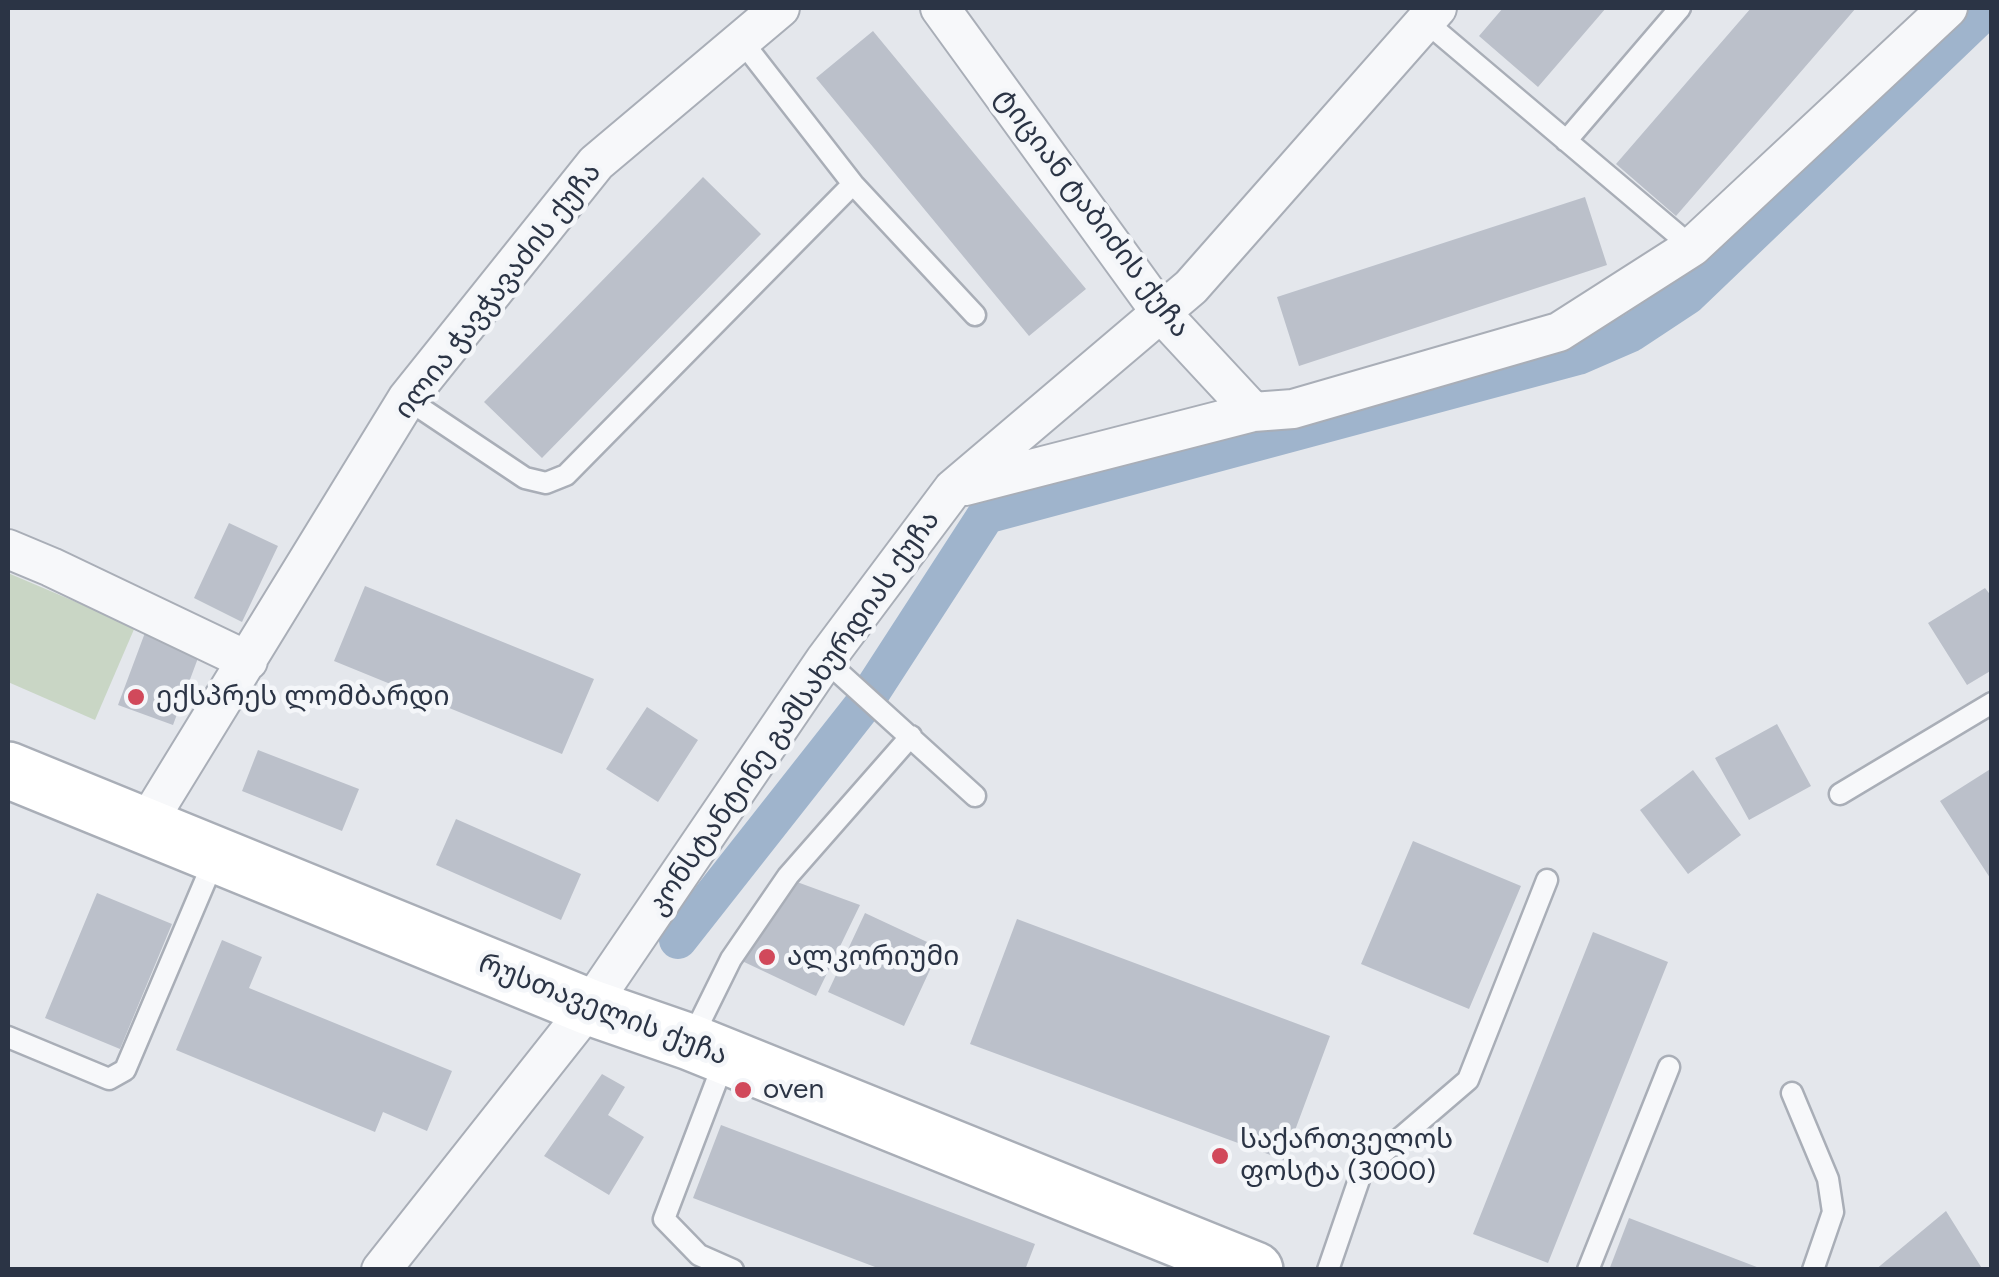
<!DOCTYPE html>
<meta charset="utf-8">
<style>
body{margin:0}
#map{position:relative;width:1999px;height:1277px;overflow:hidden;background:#e4e7ec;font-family:Figtree,sans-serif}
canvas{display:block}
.frame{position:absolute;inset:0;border:10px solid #2b3445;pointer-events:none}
</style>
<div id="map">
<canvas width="1999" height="1277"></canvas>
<div class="frame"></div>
</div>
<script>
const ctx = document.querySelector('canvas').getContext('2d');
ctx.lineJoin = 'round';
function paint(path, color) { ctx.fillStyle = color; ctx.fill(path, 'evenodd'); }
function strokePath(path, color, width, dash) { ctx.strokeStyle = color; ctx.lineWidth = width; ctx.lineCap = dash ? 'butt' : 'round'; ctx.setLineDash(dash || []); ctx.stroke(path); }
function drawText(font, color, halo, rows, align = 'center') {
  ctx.font = font + ' Figtree,"Noto Sans Georgian",sans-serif'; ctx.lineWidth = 9; ctx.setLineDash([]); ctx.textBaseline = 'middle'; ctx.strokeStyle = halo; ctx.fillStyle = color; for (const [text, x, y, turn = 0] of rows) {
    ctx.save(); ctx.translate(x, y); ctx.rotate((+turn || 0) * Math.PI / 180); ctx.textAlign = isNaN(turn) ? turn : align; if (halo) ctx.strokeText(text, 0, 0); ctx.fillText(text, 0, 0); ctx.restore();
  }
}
const green = new Path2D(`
 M 8,573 L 135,627 L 95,720 L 8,682 Z`);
const canal = new Path2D(`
 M 678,940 L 863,705 L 986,515 L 1578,356 L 1631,333 L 1687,296 L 1988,8`);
const building = new Path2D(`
 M 1503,8 L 1606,8 L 1538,87 L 1479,36 Z
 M 1751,8 L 1856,8 L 1676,216 L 1616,164 Z
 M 873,31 L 1086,289 L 1029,336 L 816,78 Z
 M 703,177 L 761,234 L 542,458 L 484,402 Z
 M 1585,197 L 1607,265 L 1299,366 L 1277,297 Z
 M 229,523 L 278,546 L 242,622 L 194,598 Z
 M 365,586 L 594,679 L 562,754 L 334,661 Z
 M 1985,588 L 1992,597 L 1992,670 L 1967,685 L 1928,623 Z
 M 146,630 L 201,650 L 173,725 L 118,705 Z
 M 647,707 L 698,740 L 658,802 L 606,769 Z
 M 1777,724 L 1811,786 L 1749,820 L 1715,758 Z
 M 258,750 L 359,789 L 342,831 L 242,791 Z
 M 1992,768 L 1992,881 L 1940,801 Z
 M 1693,770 L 1741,835 L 1688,874 L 1640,810 Z
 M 456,819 L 581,874 L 561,920 L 436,865 Z
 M 1413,841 L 1521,886 L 1469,1009 L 1361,964 Z
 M 797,882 L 860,905 L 816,996 L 742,961 Z
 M 97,893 L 172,924 L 120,1049 L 45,1018 Z
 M 865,913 L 940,948 L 904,1026 L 828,992 Z
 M 1017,919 L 1330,1036 L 1284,1160 L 970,1044 Z
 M 1593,932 L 1668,962 L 1548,1263 L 1473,1234 Z
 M 222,940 L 262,957 L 249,988 L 452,1071 L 427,1131 L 383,1112 L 375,1132 L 176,1050 Z
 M 602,1074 L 625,1087 L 608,1115 L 644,1137 L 609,1195 L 544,1156 Z
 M 721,1125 L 1035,1244 L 1025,1270 L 883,1270 L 693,1198 Z
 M 1946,1211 L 1983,1270 L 1875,1270 Z
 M 1629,1218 L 1762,1269 L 1762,1270 L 1609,1270 Z`);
const lane = new Path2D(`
 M 1425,21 L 1692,247
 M 1566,141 L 1680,8
 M 853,184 L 975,315
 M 407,399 L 525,478 L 546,483 L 566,475 L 853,184 L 741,40
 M 825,660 L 975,796
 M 1840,794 L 1992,703
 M 8,1037 L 109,1079 L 125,1070 L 215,858
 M 691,1040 L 731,959 L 788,876 L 911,736
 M 725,1059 L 664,1219 L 699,1255 L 733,1270
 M 1792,1093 L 1828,1179 L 1833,1212 L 1813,1270
 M 1328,1270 L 1362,1171 L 1468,1080 L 1547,880
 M 1588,1270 L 1669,1067`);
const street = new Path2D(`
 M 940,8 L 1162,314 L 1253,412
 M 965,486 L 1253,412 L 1293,409 L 1559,332 L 1692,247 L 1948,8
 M 8,549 L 51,567 L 248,661
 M 145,826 L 407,399 L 596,163 L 780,8
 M 381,1270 L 589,1007 L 825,660 L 953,489 L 1191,287 L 1437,8`);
const secondary = new Path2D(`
 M 8,770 L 589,1007 L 690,1042 L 1255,1270`);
const markers = [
 [136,697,10,"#d1495b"],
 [767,957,10,"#d1495b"],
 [743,1090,10,"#d1495b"],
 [1220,1156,10,"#d1495b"]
];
const streetNames = [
 ["ტიციან ტაბიძის ქუჩა",1092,213,53],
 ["ილია ჭავჭავაძის ქუჩა",498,291,-52],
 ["კონსტანტინე გამსახურდიას ქუჩა",794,713,-55],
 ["რუსთაველის ქუჩა",603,1010,21]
];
const poiNames = [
 ["ექსპრეს ლომბარდი",156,697],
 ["ალკორიუმი",787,957],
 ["oven",763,1090],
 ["საქართველოს",1240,1140],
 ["ფოსტა (3000)",1240,1172]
];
paint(green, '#c9d6c5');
strokePath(canal, '#9fb4cc', 38);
paint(building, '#bbc0ca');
strokePath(lane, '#a9aeb7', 25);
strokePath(street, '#a9aeb7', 42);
strokePath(secondary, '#a9aeb7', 60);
strokePath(lane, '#f7f8fa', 20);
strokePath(street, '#f7f8fa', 38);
strokePath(secondary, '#fff', 55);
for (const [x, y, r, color] of markers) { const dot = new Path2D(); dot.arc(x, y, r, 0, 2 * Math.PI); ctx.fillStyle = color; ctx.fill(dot); strokePath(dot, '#f4f6f9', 4); }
drawText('28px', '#2b3445', '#f4f6f9', streetNames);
drawText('28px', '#2b3445', '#f4f6f9', poiNames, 'left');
</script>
